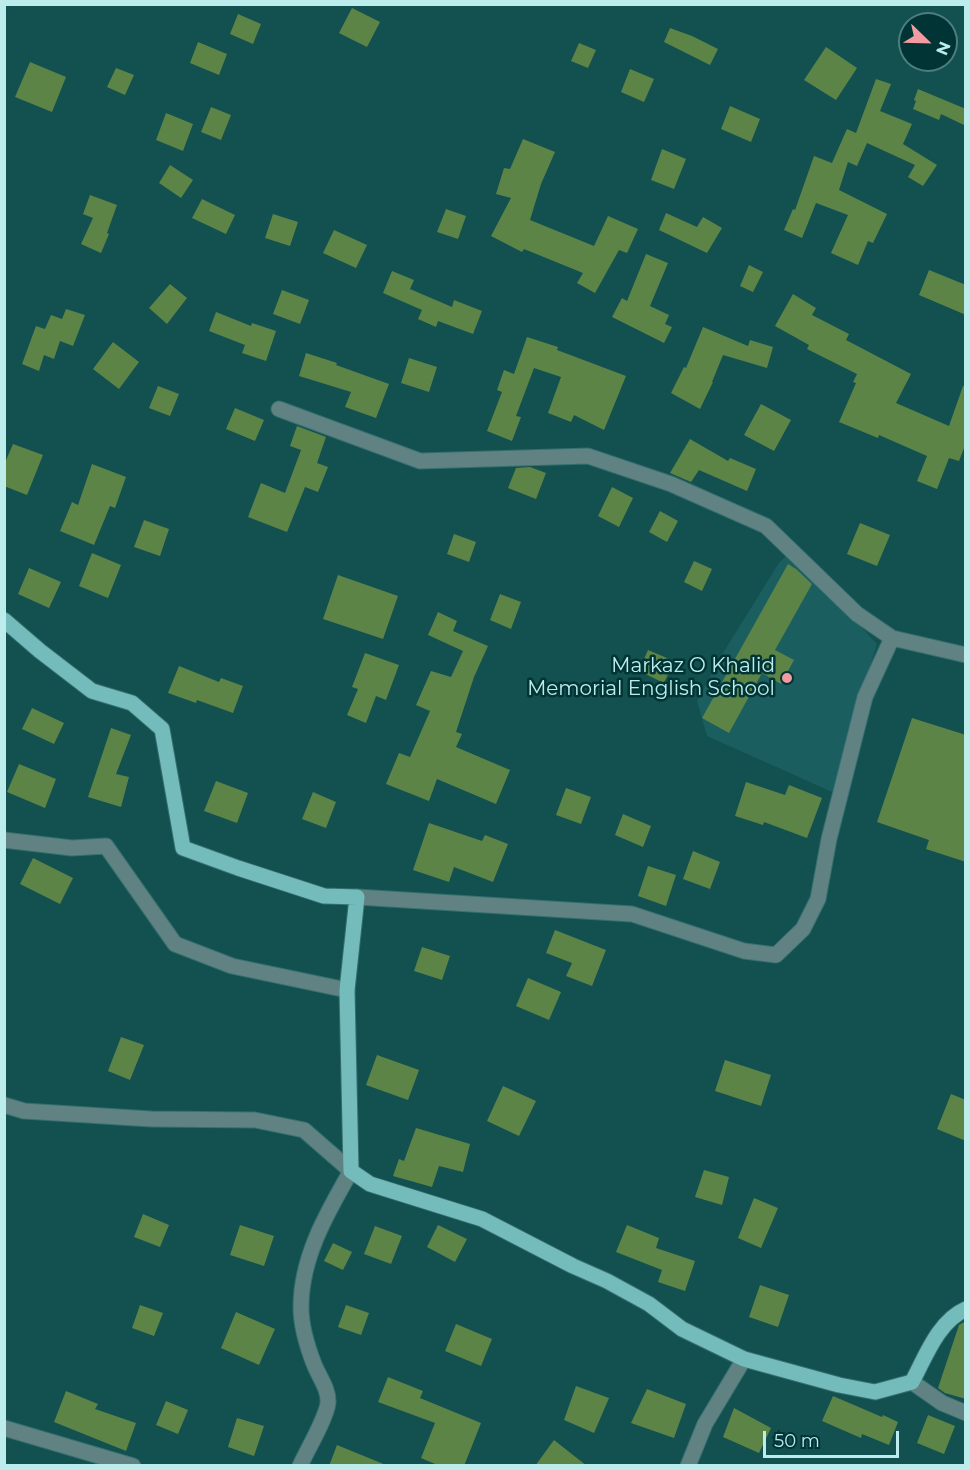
<!DOCTYPE html>
<style>
body{margin:0}
#map{position:relative;width:970px;height:1470px;overflow:hidden;background:#135050;font-family:Montserrat,sans-serif}
canvas{display:block}
.frame{position:absolute;inset:0;border:6px solid #bcecec;pointer-events:none}
.north{position:absolute;left:898px;top:12px;width:60px;height:60px;box-sizing:border-box;background:#013434;border:2px solid #4c7e7e;border-radius:50%;rotate:113deg;font-size:16px;font-weight:700;line-height:24px;text-align:center;color:#bcecec}
.north::after{content:'';display:block;margin:auto;width:21px;height:27px;background:#f49aa1;clip-path:polygon(50% 0,100% 100%,50% 72%,0 100%)}
.scale{position:absolute;left:763px;top:1431px;width:136px;height:27px;box-sizing:border-box;border:3px solid #bcecec;border-top:0;padding-left:8px;font-size:18px;line-height:21px;white-space:nowrap;color:#bcecec;-webkit-text-stroke:4px #013434;paint-order:stroke}
</style>
<div id="map">
<canvas width="970" height="1470"></canvas>
<div class="frame"></div>
<div class="north">N</div>
<div class="scale">50 m</div>
</div>
<script>
const ctx = document.querySelector('canvas').getContext('2d');
ctx.lineJoin = 'round';
function paint(path, color) { ctx.fillStyle = color; ctx.fill(path, 'evenodd'); }
function strokePath(path, color, width, dash) { ctx.strokeStyle = color; ctx.lineWidth = width; ctx.lineCap = dash ? 'butt' : 'round'; ctx.setLineDash(dash || []); ctx.stroke(path); }
function drawText(font, color, halo, rows, align = 'center') {
  ctx.font = font + ' Montserrat,sans-serif'; ctx.lineWidth = 5; ctx.setLineDash([]); ctx.textBaseline = 'middle'; ctx.strokeStyle = halo; ctx.fillStyle = color; for (const [text, x, y, turn = 0] of rows) {
    ctx.save(); ctx.translate(x, y); ctx.rotate((+turn || 0) * Math.PI / 180); ctx.textAlign = isNaN(turn) ? turn : align; if (halo) ctx.strokeText(text, 0, 0); ctx.fillText(text, 0, 0); ctx.restore();
  }
}
const built = new Path2D(`
 M 789,553 L 831,594 L 877,644 L 832,792 L 707,736 L 697,701 L 721,656 L 779,563 Z`);
const building = new Path2D(`
 M 352,8 L 380,22 L 367,47 L 339,33 Z
 M 238,14 L 261,24 L 253,44 L 230,34 Z
 M 670,28 L 692,36 L 718,49 L 710,65 L 664,42 Z
 M 198,42 L 227,54 L 219,75 L 190,63 Z
 M 579,43 L 596,50 L 588,68 L 571,61 Z
 M 826,47 L 857,68 L 836,100 L 804,80 Z
 M 30,62 L 66,77 L 52,112 L 15,97 Z
 M 116,68 L 134,75 L 125,95 L 107,87 Z
 M 630,69 L 654,79 L 644,102 L 621,92 Z
 M 876,79 L 891,84 L 880,111 L 912,124 L 903,144 L 937,165 L 923,186 L 908,177 L 915,165 L 867,143 L 857,166 L 848,162 L 839,190 L 887,214 L 873,243 L 868,241 L 858,265 L 831,253 L 848,215 L 816,203 L 802,238 L 784,230 L 793,209 L 795,210 L 814,156 L 832,163 L 847,129 L 856,133 Z
 M 918,89 L 966,109 L 966,126 L 941,114 L 939,120 L 913,109 L 916,101 L 914,100 Z
 M 730,106 L 760,119 L 751,142 L 721,129 Z
 M 211,107 L 231,115 L 221,140 L 201,132 Z
 M 166,113 L 193,124 L 183,151 L 156,140 Z
 M 523,139 L 555,152 L 541,184 L 530,220 L 594,246 L 608,216 L 638,229 L 627,253 L 619,250 L 595,293 L 577,283 L 583,273 L 524,249 L 522,252 L 491,236 L 511,198 L 496,194 L 504,168 L 510,169 Z
 M 662,149 L 686,159 L 674,189 L 651,180 Z
 M 170,165 L 193,180 L 181,198 L 159,183 Z
 M 90,195 L 117,205 L 107,233 L 109,234 L 101,253 L 81,244 L 93,218 L 83,214 Z
 M 202,199 L 235,215 L 226,234 L 192,218 Z
 M 446,209 L 466,216 L 458,239 L 437,232 Z
 M 666,213 L 697,227 L 703,217 L 722,228 L 707,253 L 659,230 Z
 M 273,214 L 298,222 L 290,246 L 265,238 Z
 M 334,230 L 367,245 L 356,268 L 323,253 Z
 M 646,254 L 668,263 L 650,306 L 669,315 L 665,324 L 672,327 L 664,343 L 612,317 L 622,298 L 627,301 Z
 M 749,265 L 763,272 L 753,292 L 740,286 Z
 M 929,270 L 966,285 L 966,315 L 919,295 Z
 M 392,271 L 414,280 L 410,289 L 452,307 L 454,300 L 482,311 L 473,334 L 438,321 L 436,327 L 418,319 L 422,310 L 383,293 Z
 M 170,284 L 187,298 L 167,324 L 149,308 Z
 M 282,290 L 309,300 L 300,324 L 273,314 Z
 M 793,294 L 816,308 L 812,315 L 849,334 L 846,340 L 911,374 L 896,403 L 949,426 L 963,386 L 966,386 L 966,443 L 959,461 L 949,458 L 937,489 L 917,481 L 927,456 L 879,435 L 878,438 L 839,422 L 856,383 L 853,382 L 857,374 L 807,349 L 809,345 L 775,326 Z
 M 66,309 L 85,315 L 73,346 L 60,341 L 54,359 L 44,355 L 39,371 L 22,364 L 36,326 L 45,329 L 51,315 L 62,319 Z
 M 216,312 L 251,326 L 252,323 L 276,331 L 266,361 L 242,353 L 245,345 L 209,331 Z
 M 703,327 L 748,346 L 750,340 L 773,347 L 767,368 L 723,355 L 712,382 L 713,382 L 700,409 L 671,393 L 684,367 L 686,368 Z
 M 527,337 L 558,347 L 557,350 L 626,376 L 604,430 L 574,415 L 571,422 L 548,413 L 561,377 L 534,368 L 516,416 L 521,417 L 512,441 L 487,431 L 502,392 L 497,390 L 504,370 L 514,374 Z
 M 113,342 L 139,362 L 119,389 L 93,369 Z
 M 306,353 L 337,363 L 336,365 L 389,384 L 376,418 L 345,407 L 351,392 L 299,376 Z
 M 409,358 L 437,367 L 429,392 L 401,383 Z
 M 158,386 L 179,394 L 170,416 L 149,408 Z
 M 761,404 L 791,420 L 774,451 L 744,435 Z
 M 235,408 L 264,420 L 255,441 L 226,429 Z
 M 297,426 L 326,437 L 317,463 L 328,467 L 318,492 L 305,487 L 287,532 L 248,517 L 261,483 L 285,493 L 301,450 L 290,446 Z
 M 690,439 L 728,461 L 730,458 L 756,469 L 747,491 L 699,470 L 691,482 L 670,473 Z
 M 13,444 L 43,455 L 27,495 L 4,486 L 4,465 Z
 M 92,464 L 126,477 L 115,508 L 110,506 L 94,545 L 60,531 L 72,502 L 78,505 Z
 M 530,467 L 546,473 L 536,499 L 508,488 L 516,468 Z
 M 612,487 L 633,498 L 619,527 L 598,516 Z
 M 660,511 L 678,521 L 667,542 L 649,532 Z
 M 144,520 L 169,529 L 160,556 L 134,547 Z
 M 860,523 L 890,535 L 877,566 L 847,554 Z
 M 454,534 L 476,542 L 469,562 L 447,554 Z
 M 92,553 L 121,565 L 108,598 L 79,586 Z
 M 694,561 L 712,569 L 702,591 L 684,582 Z
 M 788,564 L 796,569 L 812,584 L 775,650 L 794,660 L 781,684 L 762,673 L 729,733 L 702,718 Z
 M 29,568 L 61,582 L 49,608 L 18,594 Z
 M 338,575 L 398,596 L 383,639 L 323,619 Z
 M 500,594 L 521,602 L 511,629 L 490,620 Z
 M 438,612 L 457,621 L 453,631 L 488,646 L 474,677 L 456,732 L 462,734 L 456,747 L 510,770 L 496,804 L 437,779 L 429,801 L 386,784 L 399,753 L 410,757 L 430,711 L 416,705 L 431,671 L 451,677 L 463,651 L 428,635 Z
 M 648,650 L 674,661 L 664,683 L 639,671 Z
 M 365,653 L 399,665 L 386,700 L 376,696 L 366,723 L 347,715 L 358,689 L 352,687 Z
 M 179,666 L 219,682 L 221,678 L 243,686 L 233,713 L 197,700 L 196,703 L 168,693 Z
 M 32,708 L 64,723 L 54,744 L 22,729 Z
 M 912,718 L 966,735 L 966,862 L 926,849 L 929,840 L 877,822 Z
 M 111,728 L 131,735 L 116,774 L 129,777 L 121,807 L 88,797 Z
 M 19,764 L 56,779 L 45,808 L 7,792 Z
 M 216,781 L 248,793 L 237,823 L 204,811 Z
 M 746,782 L 785,795 L 789,785 L 822,798 L 807,838 L 764,822 L 763,825 L 735,816 Z
 M 566,788 L 591,797 L 581,824 L 556,815 Z
 M 313,792 L 336,802 L 326,828 L 302,819 Z
 M 623,814 L 651,826 L 643,847 L 615,835 Z
 M 429,823 L 482,841 L 485,835 L 508,844 L 493,882 L 454,867 L 449,882 L 413,870 Z
 M 693,851 L 720,862 L 710,889 L 683,879 Z
 M 33,858 L 73,878 L 60,904 L 20,884 Z
 M 648,866 L 676,875 L 666,906 L 638,896 Z
 M 555,930 L 606,950 L 592,986 L 566,976 L 572,963 L 546,953 Z
 M 422,947 L 450,956 L 442,980 L 414,971 Z
 M 528,978 L 561,992 L 549,1020 L 516,1006 Z
 M 121,1037 L 144,1045 L 130,1080 L 108,1071 Z
 M 377,1055 L 419,1070 L 408,1100 L 366,1085 Z
 M 725,1060 L 771,1075 L 761,1106 L 715,1091 Z
 M 503,1086 L 536,1101 L 519,1136 L 487,1121 Z
 M 951,1094 L 966,1100 L 966,1141 L 937,1129 Z
 M 416,1128 L 470,1144 L 463,1172 L 439,1166 L 432,1187 L 393,1176 L 399,1159 L 404,1161 Z
 M 704,1170 L 729,1177 L 722,1205 L 695,1197 Z
 M 754,1198 L 778,1208 L 761,1248 L 738,1238 Z
 M 143,1214 L 169,1225 L 160,1247 L 134,1237 Z
 M 240,1225 L 274,1236 L 264,1266 L 230,1255 Z
 M 438,1225 L 467,1239 L 455,1262 L 427,1247 Z
 M 627,1225 L 659,1238 L 656,1248 L 695,1261 L 685,1291 L 658,1282 L 662,1270 L 616,1252 Z
 M 375,1226 L 402,1236 L 391,1264 L 364,1254 Z
 M 333,1243 L 352,1252 L 343,1270 L 324,1261 Z
 M 760,1285 L 789,1295 L 778,1327 L 749,1317 Z
 M 140,1305 L 163,1313 L 154,1336 L 132,1328 Z
 M 346,1305 L 369,1313 L 361,1335 L 338,1327 Z
 M 236,1312 L 275,1329 L 259,1365 L 221,1348 Z
 M 966,1321 L 966,1399 L 945,1393 L 938,1388 L 959,1325 Z
 M 456,1324 L 492,1339 L 481,1366 L 445,1351 Z
 M 388,1377 L 423,1391 L 420,1398 L 481,1423 L 464,1466 L 440,1466 L 421,1458 L 435,1423 L 378,1402 Z
 M 576,1386 L 609,1398 L 594,1433 L 564,1420 Z
 M 647,1389 L 686,1404 L 674,1438 L 631,1423 Z
 M 66,1391 L 98,1404 L 95,1409 L 136,1423 L 126,1451 L 54,1422 Z
 M 833,1396 L 882,1417 L 883,1415 L 898,1422 L 889,1445 L 862,1434 L 861,1438 L 822,1421 Z
 M 166,1401 L 188,1410 L 178,1434 L 156,1425 Z
 M 734,1408 L 771,1428 L 759,1453 L 723,1437 Z
 M 928,1415 L 955,1426 L 944,1454 L 917,1443 Z
 M 237,1418 L 264,1426 L 254,1456 L 228,1447 Z
 M 554,1440 L 587,1466 L 535,1466 Z
 M 337,1445 L 386,1465 L 386,1466 L 329,1466 Z`);
const minor = new Path2D(`
 M 279,409 L 420,461 L 588,456 L 671,484 L 766,526 L 857,614 L 892,638 L 966,655
 M 4,840 L 72,848 L 106,846 L 175,944 L 232,966 L 347,990
 M 357,897 L 632,914 L 744,951 L 776,955 L 803,929 L 818,899 L 829,839 L 865,697 L 892,638
 M 4,1105 L 24,1111 L 151,1119 L 255,1120 L 304,1130 L 351,1171 C 327,1213 301,1257 301,1307 C 301,1326 307,1346 314,1364 C 319,1377 329,1389 328,1403 C 326,1419 307,1450 300,1466
 M 912,1382 L 942,1403 L 966,1413
 M 4,1428 L 133,1466
 M 688,1466 L 705,1424 L 744,1359`);
const major = new Path2D(`
 M 4,620 L 40,651 L 92,691 L 132,703 L 162,729 L 183,848 L 238,868 L 324,896 L 357,897 L 347,990 L 351,1171 L 370,1184 L 482,1219 L 573,1266 L 607,1281 L 649,1304 L 682,1329 L 744,1359 L 839,1385 L 875,1392 L 912,1382 C 925,1358 938,1321 966,1309`);
const markers = [
 [787,678,6,"#f49aa1"]
];
const poiNames = [
 ["Markaz O Khalid",775,666],
 ["Memorial English School",775,689]
];
paint(built, '#1a5e5f');
paint(building, '#5d8447');
strokePath(minor, '#356f6f', 17);
strokePath(major, '#356f6f', 17);
strokePath(minor, '#608282', 15);
strokePath(major, '#74bcbc', 15);
for (const [x, y, r, color] of markers) { const dot = new Path2D(); dot.arc(x, y, r, 0, 2 * Math.PI); ctx.fillStyle = color; ctx.fill(dot); strokePath(dot, '#013434', 2); }
drawText('20px', '#bcecec', '#013434', poiNames, 'right');
</script>
